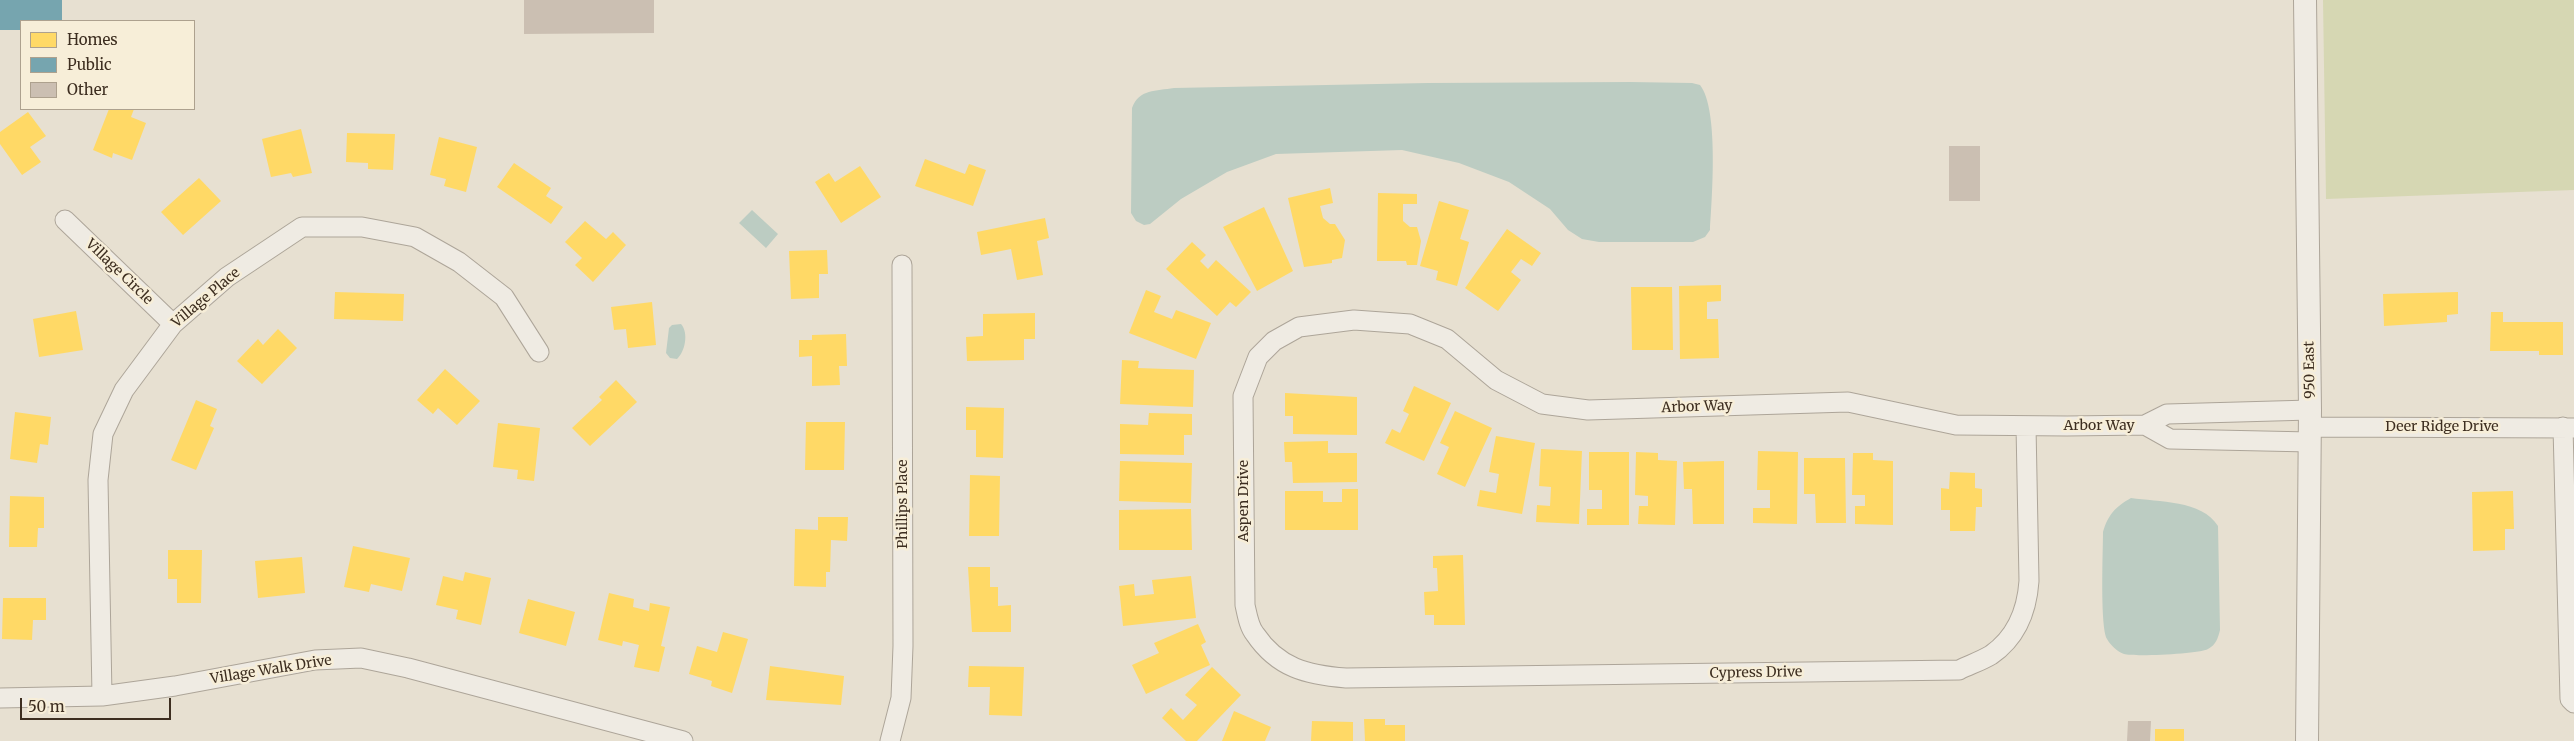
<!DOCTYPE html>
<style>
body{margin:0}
#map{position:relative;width:2574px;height:741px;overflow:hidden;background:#e7e0d1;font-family:Merriweather,serif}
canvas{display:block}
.legend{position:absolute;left:20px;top:20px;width:175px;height:90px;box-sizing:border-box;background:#f7eed8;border:1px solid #ada18e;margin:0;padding:6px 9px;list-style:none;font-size:15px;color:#3d2e20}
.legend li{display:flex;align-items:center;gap:10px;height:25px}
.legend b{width:25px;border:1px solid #ada18e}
.scale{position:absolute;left:20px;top:698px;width:151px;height:22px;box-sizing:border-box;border:2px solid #3d2e20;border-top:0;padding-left:6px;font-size:15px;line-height:18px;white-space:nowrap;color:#3d2e20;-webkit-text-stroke:4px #f7eed8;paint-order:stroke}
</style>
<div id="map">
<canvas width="2574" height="741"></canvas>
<ul class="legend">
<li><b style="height:14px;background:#ffd966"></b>Homes</li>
<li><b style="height:14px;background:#76a5af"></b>Public</li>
<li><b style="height:14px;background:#cbbfb2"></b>Other</li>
</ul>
<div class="scale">50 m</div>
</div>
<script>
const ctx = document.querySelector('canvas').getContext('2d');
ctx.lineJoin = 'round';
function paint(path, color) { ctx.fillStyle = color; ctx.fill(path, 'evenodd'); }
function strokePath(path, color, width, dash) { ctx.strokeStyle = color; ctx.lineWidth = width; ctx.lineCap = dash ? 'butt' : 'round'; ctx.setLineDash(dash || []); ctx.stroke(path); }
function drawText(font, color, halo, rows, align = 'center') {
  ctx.font = font + ' Merriweather,serif'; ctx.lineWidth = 5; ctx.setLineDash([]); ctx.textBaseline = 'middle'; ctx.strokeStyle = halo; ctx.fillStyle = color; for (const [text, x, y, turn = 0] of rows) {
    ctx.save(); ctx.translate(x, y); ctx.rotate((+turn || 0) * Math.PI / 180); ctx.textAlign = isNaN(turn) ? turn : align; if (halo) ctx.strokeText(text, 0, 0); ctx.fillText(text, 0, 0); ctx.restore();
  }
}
const green = new Path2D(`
 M 2323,0 L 2574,0 L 2574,190 L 2326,199 Z`);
const water = new Path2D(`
 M 1630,82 L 1692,83 L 1700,85 C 1719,109 1712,198 1710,230 L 1705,237 L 1693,242 L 1599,242 L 1582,239 L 1568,230 L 1550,209 L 1509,182 L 1459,163 L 1402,150 L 1276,154 L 1227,172 L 1181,199 L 1150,224 L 1144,225 L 1136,221 L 1131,213 L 1132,108 C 1139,89 1156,91 1174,88 L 1428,83 Z
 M 752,210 L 778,234 L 766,248 L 739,223 Z
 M 681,324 C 689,333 685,352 677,359 L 670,358 L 666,353 L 669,328 L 672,325 Z
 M 2131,498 C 2158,502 2202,500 2218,526 L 2220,630 C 2218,638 2216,645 2208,649 C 2199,654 2134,657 2124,654 C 2118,652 2110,645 2107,639 C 2100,626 2103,551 2103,532 C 2108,515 2115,507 2131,498 Z`);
const homes = new Path2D(`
 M 109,109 L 134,109 L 131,117 L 146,123 L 132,160 L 113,153 L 112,158 L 93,150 Z
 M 28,112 L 46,136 L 30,147 L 41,162 L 22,175 L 0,144 L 0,132 Z
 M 301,129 L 312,173 L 293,177 L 291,173 L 271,177 L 262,139 Z
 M 347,133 L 395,134 L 393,170 L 368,169 L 368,163 L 346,162 Z
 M 439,137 L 477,147 L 466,192 L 444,186 L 446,179 L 430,175 Z
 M 925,159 L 965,174 L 969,164 L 986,170 L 973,206 L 915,186 Z
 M 514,163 L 551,188 L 546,196 L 563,207 L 551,224 L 497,187 Z
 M 860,166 L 881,197 L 841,223 L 815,182 L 829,173 L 835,182 Z
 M 199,178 L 221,201 L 183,235 L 161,212 Z
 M 1330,188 L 1333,203 L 1320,206 L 1323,218 L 1330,224 L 1335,224 L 1345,240 L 1342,258 L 1332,260 L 1332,263 L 1304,267 L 1288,198 Z
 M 1378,193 L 1417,194 L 1417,204 L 1403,204 L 1403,221 L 1410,227 L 1417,227 L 1421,241 L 1417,265 L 1407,265 L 1406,261 L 1377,261 Z
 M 1439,201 L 1469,210 L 1460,239 L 1469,242 L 1457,286 L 1436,280 L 1438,271 L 1420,266 Z
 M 1264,207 L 1293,271 L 1257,291 L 1223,227 Z
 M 1045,218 L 1049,238 L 1037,241 L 1043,275 L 1017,280 L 1011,249 L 981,255 L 977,232 Z
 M 585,221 L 606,239 L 613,232 L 626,245 L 593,282 L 575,265 L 582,258 L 565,242 Z
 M 1507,229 L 1541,253 L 1532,266 L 1521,259 L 1511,272 L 1521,280 L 1498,311 L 1465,288 Z
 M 1192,242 L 1206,255 L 1200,261 L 1208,269 L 1216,260 L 1251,292 L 1236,307 L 1230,302 L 1217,316 L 1166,269 Z
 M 827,250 L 828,274 L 819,274 L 819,298 L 791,299 L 789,251 Z
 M 1721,285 L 1721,301 L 1707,302 L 1707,319 L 1718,319 L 1719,358 L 1680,359 L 1679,286 Z
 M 1631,287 L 1672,287 L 1673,350 L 1632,350 Z
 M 1146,290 L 1161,296 L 1154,312 L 1172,319 L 1176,310 L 1211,323 L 1196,359 L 1129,333 Z
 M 335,292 L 404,294 L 403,321 L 334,319 Z
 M 2458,292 L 2458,314 L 2447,315 L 2447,322 L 2384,326 L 2383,294 Z
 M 652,302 L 656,345 L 628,348 L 626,329 L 614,330 L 611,307 Z
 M 76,311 L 83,350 L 39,357 L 33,319 Z
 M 2491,312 L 2503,312 L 2503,322 L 2563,322 L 2563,355 L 2539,355 L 2539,351 L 2490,351 Z
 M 1035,313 L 1035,339 L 1024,339 L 1024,360 L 967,361 L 966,337 L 983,336 L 983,314 Z
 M 278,329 L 297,348 L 262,384 L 237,361 L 258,339 L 263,345 Z
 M 846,334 L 847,366 L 839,366 L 840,385 L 812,386 L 812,356 L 799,357 L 799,340 L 812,340 L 812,335 Z
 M 1122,360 L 1139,361 L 1138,368 L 1194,370 L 1193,407 L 1120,404 Z
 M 445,369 L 480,401 L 457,425 L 438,408 L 433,414 L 417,400 Z
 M 616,380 L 637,402 L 590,446 L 572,428 L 602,400 L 599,397 Z
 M 1414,386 L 1451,403 L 1424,461 L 1385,443 L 1392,429 L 1400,433 L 1409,414 L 1403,411 Z
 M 1285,393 L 1357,397 L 1357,435 L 1293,434 L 1293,416 L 1285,416 Z
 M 196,400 L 217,409 L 210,426 L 214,428 L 196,470 L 171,460 Z
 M 966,407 L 1004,408 L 1003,458 L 976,457 L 976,430 L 966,430 Z
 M 1455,411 L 1492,428 L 1465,487 L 1437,474 L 1449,447 L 1440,443 Z
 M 15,412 L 51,417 L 48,445 L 40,444 L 37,463 L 10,459 Z
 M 1149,413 L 1192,414 L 1192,435 L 1184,435 L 1184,455 L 1120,454 L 1120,424 L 1148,425 Z
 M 806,422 L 845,422 L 844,470 L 805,470 Z
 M 498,423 L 540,428 L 534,481 L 517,479 L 518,470 L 493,467 Z
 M 1496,436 L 1535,443 L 1522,514 L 1477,506 L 1480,490 L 1496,493 L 1499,474 L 1489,472 Z
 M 1328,441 L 1328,453 L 1357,453 L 1357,482 L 1293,483 L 1292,462 L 1285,462 L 1284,442 Z
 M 1541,449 L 1582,451 L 1579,524 L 1536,522 L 1537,505 L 1550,506 L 1551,487 L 1539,486 Z
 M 1758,451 L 1798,452 L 1797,524 L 1753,523 L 1753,508 L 1770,508 L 1770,490 L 1757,490 Z
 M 1589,452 L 1629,452 L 1629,525 L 1587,525 L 1587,509 L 1602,509 L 1602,490 L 1589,490 Z
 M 1636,452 L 1658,453 L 1658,460 L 1677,461 L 1675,525 L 1638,524 L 1639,506 L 1648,506 L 1648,496 L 1635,495 Z
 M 1853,453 L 1873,453 L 1873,460 L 1893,461 L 1893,525 L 1855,524 L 1855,506 L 1865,506 L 1865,495 L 1852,495 Z
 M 1804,458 L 1845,458 L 1846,523 L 1816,523 L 1815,494 L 1804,494 Z
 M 1120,461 L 1192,463 L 1191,503 L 1119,501 Z
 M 1724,461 L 1724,524 L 1693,524 L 1692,489 L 1684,489 L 1683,462 Z
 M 1950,472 L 1975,473 L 1975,488 L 1982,489 L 1982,507 L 1976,507 L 1975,531 L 1950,531 L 1950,510 L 1941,510 L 1941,488 L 1949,489 Z
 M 970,475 L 1000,476 L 999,536 L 969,536 Z
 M 1342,489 L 1358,489 L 1358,530 L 1285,530 L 1285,491 L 1323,491 L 1323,502 L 1342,502 Z
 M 2513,491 L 2514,529 L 2505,529 L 2505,550 L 2473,551 L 2472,492 Z
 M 10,496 L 44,497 L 44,528 L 38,528 L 37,547 L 9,547 Z
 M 1191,509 L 1192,550 L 1119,550 L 1119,510 Z
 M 818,517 L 848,517 L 847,541 L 831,540 L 830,572 L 826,572 L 826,587 L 794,586 L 795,529 L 818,530 Z
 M 353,546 L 410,558 L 402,591 L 371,584 L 369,592 L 344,587 Z
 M 168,550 L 202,550 L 201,603 L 177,603 L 177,579 L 168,579 Z
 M 1463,555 L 1465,625 L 1434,625 L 1434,615 L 1425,615 L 1424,592 L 1438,591 L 1437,568 L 1433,568 L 1433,556 Z
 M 302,557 L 305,593 L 258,598 L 255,561 Z
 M 968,567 L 990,567 L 990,587 L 998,587 L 998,606 L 1011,605 L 1011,632 L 972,632 Z
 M 465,572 L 491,578 L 481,625 L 456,619 L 458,610 L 436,605 L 443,576 L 463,581 Z
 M 1191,576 L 1196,618 L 1123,626 L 1119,586 L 1134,584 L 1135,596 L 1154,594 L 1152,580 Z
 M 609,593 L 634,599 L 633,607 L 649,611 L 650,603 L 670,607 L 661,646 L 665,647 L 659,672 L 634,667 L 639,645 L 623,641 L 622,646 L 598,640 Z
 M 3,598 L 46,598 L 46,620 L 33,620 L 32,640 L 2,639 Z
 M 528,599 L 575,612 L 566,646 L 519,633 Z
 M 1198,624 L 1206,642 L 1201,645 L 1210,665 L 1146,694 L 1132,665 L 1159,653 L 1154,643 Z
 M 723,632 L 748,639 L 732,693 L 711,686 L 712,681 L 689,674 L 697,646 L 717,652 Z
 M 770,666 L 844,676 L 841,705 L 766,700 Z
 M 969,666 L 1024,667 L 1022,716 L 989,715 L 990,687 L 968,687 Z
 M 1212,667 L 1241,695 L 1197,741 L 1186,741 L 1162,718 L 1171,708 L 1183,720 L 1197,705 L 1185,695 Z
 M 1234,711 L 1271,727 L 1265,741 L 1222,741 Z
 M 1364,719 L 1385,719 L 1385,725 L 1405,725 L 1405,741 L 1365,741 Z
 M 1312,721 L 1353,722 L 1353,741 L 1311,741 Z
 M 2155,729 L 2184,729 L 2184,741 L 2155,741 Z`);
const public = new Path2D(`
 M 0,0 L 62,0 L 62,21 L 21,21 L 21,30 L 0,30 Z`);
const building = new Path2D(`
 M 524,0 L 654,0 L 654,33 L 524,34 Z
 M 1949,146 L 1980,146 L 1980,201 L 1949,201 Z
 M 2128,721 L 2151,721 L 2150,741 L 2127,741 Z`);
const minor = new Path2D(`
 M 65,220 L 173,324
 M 2145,425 L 2170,439 L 2310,442
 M 2026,426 L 2029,581 C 2027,610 2017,637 1991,655 C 1981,661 1969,665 1959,670 L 1346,678 C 1307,675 1278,668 1255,634 C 1249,627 1247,614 1245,605 L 1243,396 L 1258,357 L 1274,341 L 1299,327 L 1354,320 L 1410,324 L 1447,339 L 1496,380 L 1542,404 L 1588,410 L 1848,402 L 1956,425 L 2067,426 L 2145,425 L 2167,414 L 2310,410
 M 2310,427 L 2574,428
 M 2563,427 L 2570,699 L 2574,703
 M 102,696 L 98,480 L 103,434 L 124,390 L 173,324 L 227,277 L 302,227 L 362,227 L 415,237 L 459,262 L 504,297 L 539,352
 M 0,698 L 102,696 L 175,686 L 315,660 L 361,658 L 408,668 L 683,741
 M 890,741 L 901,698 L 903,646 L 902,265`);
const tertiary = new Path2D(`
 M 2305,0 L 2310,410 L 2307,741`);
const streetNames = [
 ["Village Circle",119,272,44],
 ["Village Place",206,298,-40],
 ["950 East",2310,370,-91],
 ["Arbor Way",1697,407,-2],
 ["Arbor Way",2099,426],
 ["Deer Ridge Drive",2442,427],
 ["Aspen Drive",1244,501,-90],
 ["Phillips Place",903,504,-90],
 ["Village Walk Drive",271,670,-9],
 ["Cypress Drive",1756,673,-1]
];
paint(green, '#d6d7b3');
paint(water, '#bcccc2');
paint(homes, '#ffd966');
paint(public, '#76a5af');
paint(building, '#cbbfb2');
strokePath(minor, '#ada599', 21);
strokePath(tertiary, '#ada599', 24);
strokePath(minor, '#efebe3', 19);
strokePath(tertiary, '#efebe3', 22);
drawText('14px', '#3d2e20', '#f7eed8', streetNames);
</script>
